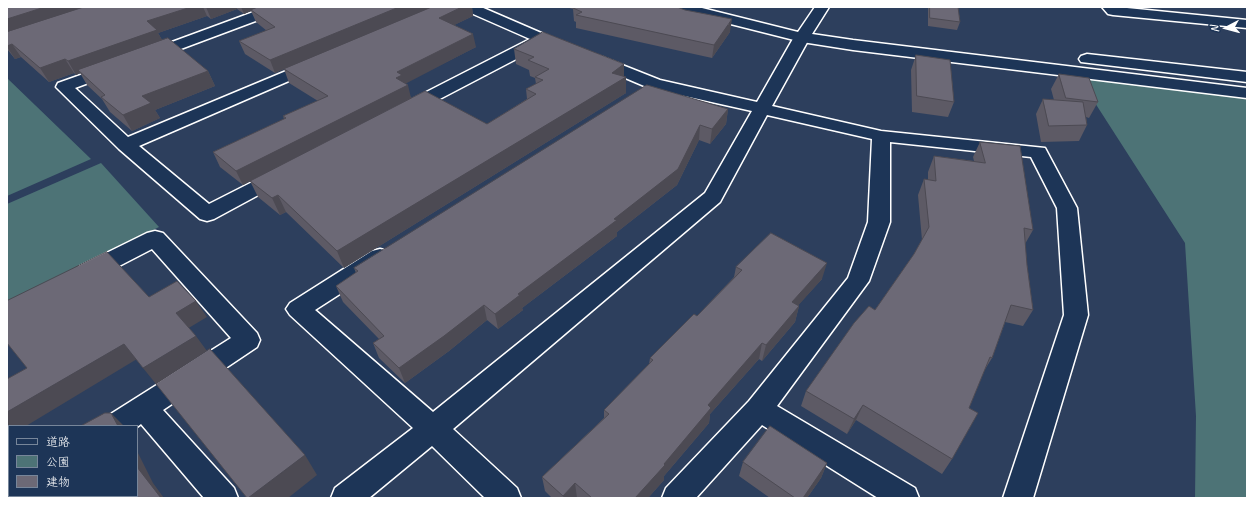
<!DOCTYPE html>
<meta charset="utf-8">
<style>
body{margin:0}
#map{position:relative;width:1254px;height:505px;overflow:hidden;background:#2d3f5d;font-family:Caveat,"Klee One",sans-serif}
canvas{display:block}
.frame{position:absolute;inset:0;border:8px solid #fff;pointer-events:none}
.legend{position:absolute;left:8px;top:425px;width:130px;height:72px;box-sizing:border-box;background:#1d3557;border:1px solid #77869a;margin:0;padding:5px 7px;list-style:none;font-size:12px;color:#fff}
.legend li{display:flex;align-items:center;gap:8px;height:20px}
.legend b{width:20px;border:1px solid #77869a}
.north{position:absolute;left:1206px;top:8px;width:40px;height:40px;-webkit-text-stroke:3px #1d3557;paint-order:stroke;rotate:264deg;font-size:11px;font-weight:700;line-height:16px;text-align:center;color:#fff}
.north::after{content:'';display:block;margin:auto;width:14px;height:18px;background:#fff;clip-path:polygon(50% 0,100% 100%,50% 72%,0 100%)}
</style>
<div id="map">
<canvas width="1254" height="505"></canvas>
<div class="frame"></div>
<ul class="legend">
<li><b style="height:5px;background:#1d3557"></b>道路</li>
<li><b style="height:11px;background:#4d7376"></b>公園</li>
<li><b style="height:11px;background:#6c6976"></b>建物</li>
</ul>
<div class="north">N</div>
</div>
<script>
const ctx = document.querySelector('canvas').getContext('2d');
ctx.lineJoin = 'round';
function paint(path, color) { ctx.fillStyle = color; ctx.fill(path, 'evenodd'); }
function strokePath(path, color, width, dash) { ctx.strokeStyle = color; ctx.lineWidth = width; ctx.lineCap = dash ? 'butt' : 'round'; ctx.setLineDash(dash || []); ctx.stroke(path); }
const green = new Path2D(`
 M 7,78 L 91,159 L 7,196 Z
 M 1079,78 L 1247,98 L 1247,498 L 1195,498 L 1196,416 L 1185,243 Z
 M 101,163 L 159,227 L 7,303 L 7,204 Z`);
const street = new Path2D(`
 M 267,7 L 287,7 L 285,10 L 154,59 L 148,61 L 142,59 L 140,56 L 142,53 Z
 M 462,7 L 481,7 L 569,45 L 572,48 L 569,51 L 564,53 L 559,51 L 543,45 L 413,113 L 407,114 L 401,113 L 398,109 L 401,105 L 530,39 L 464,10 Z
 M 1102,7 L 1117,7 L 1247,20 L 1247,28 L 1113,15 L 1108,14 Z
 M 802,32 L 807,34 L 810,37 L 772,106 L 881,131 L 1045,148 L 1077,208 L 1088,315 L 1033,498 L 1003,498 L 1064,315 L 1057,208 L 1031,157 L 890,142 L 890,222 L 869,281 L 777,406 L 915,488 L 919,498 L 878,498 L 762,425 L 696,498 L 662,498 L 666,488 L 749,401 L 848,278 L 868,222 L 872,139 L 767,115 L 720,202 L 453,429 L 517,488 L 521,498 L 485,498 L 432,446 L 369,498 L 331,498 L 335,488 L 413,428 L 290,315 L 286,309 L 290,303 L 372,251 L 380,249 L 388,251 L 391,257 L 388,263 L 315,310 L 433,412 L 705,193 L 752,111 L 649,88 L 590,63 L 588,60 L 590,57 L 596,55 L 602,57 L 660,80 L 757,102 L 794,37 L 797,34 Z
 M 315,59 L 321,61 L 323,64 L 321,67 L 139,146 L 209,204 L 274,171 L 281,169 L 288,171 L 291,175 L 288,179 L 214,219 L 207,221 L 200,219 L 119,149 L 56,87 L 58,83 L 106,66 L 112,64 L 118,66 L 120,69 L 118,72 L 75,88 L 128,137 Z
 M 155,231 L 163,233 L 257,333 L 260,340 L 257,347 L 163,410 L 234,488 L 238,498 L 204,498 L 141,424 L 137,427 L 102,426 L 106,417 L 231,338 L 152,249 L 96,278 L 88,280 L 80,278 L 77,272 L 80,266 L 147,233 Z
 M 9,480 L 9,496 L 23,496 L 22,498 L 7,498 L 7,481 Z`);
const secondary = new Path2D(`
 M 673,7 L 698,7 L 798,32 L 815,7 L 829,7 L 812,34 L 853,40 L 1247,88 L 1247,98 L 853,50 L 802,42 L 675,10 Z
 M 1087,54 L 1247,72 L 1247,82 L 1081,62 L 1079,59 L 1081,56 Z`);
const wall = new Path2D(`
 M 7,7 L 472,7 L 473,16 L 454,25 L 476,47 L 405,83 L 411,98 L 487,124 L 527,99 L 526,89 L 536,84 L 535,78 L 530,76 L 529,70 L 516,64 L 514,49 L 624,76 L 626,93 L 344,268 L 286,212 L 280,215 L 258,197 L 250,181 L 243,185 L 220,167 L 213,152 L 284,119 L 283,116 L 318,101 L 289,83 L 284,69 L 275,73 L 245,54 L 239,41 L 267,31 L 256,22 L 251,11 L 244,14 L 237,9 L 211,19 L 207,16 L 158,33 L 162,40 L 208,71 L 215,86 L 155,110 L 160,118 L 132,131 L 110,112 L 102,99 L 87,85 L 80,73 L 76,75 L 74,73 L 49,82 L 21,57 L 15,59 L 7,49 Z
 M 566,7 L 677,7 L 730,32 L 712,58 L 576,28 L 576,22 L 574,21 L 573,9 Z
 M 928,7 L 958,7 L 960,22 L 957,30 L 928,26 Z
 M 916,55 L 954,102 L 948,117 L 912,112 L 911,70 Z
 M 1059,74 L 1098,102 L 1089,118 L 1086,117 L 1087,125 L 1079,141 L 1041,142 L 1036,114 L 1043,99 L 1054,100 L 1051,89 Z
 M 728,109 L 726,124 L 710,144 L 699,140 L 677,185 L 617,232 L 617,236 L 522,308 L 523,310 L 498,329 L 487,320 L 449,351 L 405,383 L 379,358 L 373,343 L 379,339 L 343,302 L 336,286 L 356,273 L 354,268 Z
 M 980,142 L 1033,230 L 1025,244 L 1027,265 L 1033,310 L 1023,326 L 1005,322 L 992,358 L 984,371 L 969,408 L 952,459 L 942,474 L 856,420 L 847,434 L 801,406 L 806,391 L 875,310 L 914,254 L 922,240 L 918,195 L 924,179 L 928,180 L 928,172 L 934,156 L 974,161 L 973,157 Z
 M 736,267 L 822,279 L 798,305 L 799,306 L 795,322 L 762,361 L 759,359 L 710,414 L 709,423 L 664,476 L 664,480 L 648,498 L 552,498 L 545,491 L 542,477 L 604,418 L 604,410 L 649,364 L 650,358 L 697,316 L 734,277 Z
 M 743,462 L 827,463 L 821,478 L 807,498 L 770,498 L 739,476 Z`);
const shadedWall = new Path2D(`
 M 45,7 L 92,7 L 7,34 L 7,19 Z
 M 191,7 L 203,7 L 207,16 L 158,33 L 164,43 L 78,70 L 80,73 L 76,75 L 68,61 L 147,21 Z
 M 206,7 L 237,7 L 237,9 L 211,19 Z
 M 241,7 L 263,7 L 251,10 L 251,11 L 244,14 Z
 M 399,7 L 432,7 L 275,73 L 270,60 Z
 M 462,7 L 472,7 L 473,16 L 442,31 L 439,18 Z
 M 732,19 L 730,32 L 712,58 L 714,45 Z
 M 473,34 L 476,47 L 405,84 L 408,85 L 411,98 L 243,185 L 236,171 L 396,78 L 397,72 Z
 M 12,44 L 21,57 L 15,59 L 7,47 L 7,46 Z
 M 65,59 L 74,73 L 49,82 L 40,68 Z
 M 624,64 L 624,78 L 626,77 L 626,93 L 344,268 L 337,251 Z
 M 208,71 L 215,86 L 155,110 L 160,118 L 132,131 L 123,115 L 142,96 Z
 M 728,109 L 726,124 L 710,144 L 712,129 Z
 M 700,125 L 699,140 L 677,185 L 617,232 L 617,236 L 522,308 L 523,310 L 498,329 L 495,314 L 518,294 L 614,219 Z
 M 278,195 L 286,212 L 280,215 L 272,198 Z
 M 827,263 L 822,279 L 787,318 L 792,302 Z
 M 196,301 L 207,317 L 187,329 L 176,313 Z
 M 484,305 L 487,320 L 449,351 L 405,383 L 399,368 Z
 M 799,306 L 795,322 L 762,361 L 766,345 Z
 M 196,336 L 207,351 L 156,384 L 143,368 Z
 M 762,343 L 759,359 L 710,414 L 709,423 L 664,476 L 664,480 L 648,498 L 635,498 L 664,464 L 708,405 Z
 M 124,344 L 137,359 L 26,426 L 9,426 L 9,436 L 7,437 L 7,412 Z
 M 863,405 L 856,420 L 847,434 L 854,419 Z
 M 111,413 L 124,426 L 118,426 Z
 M 137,451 L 153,483 L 164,498 L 161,498 L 138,469 L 137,467 Z
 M 305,455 L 317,475 L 288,498 L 248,498 Z
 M 827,463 L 821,478 L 807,498 L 803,498 Z
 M 575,483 L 577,498 L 564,498 L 563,496 Z`);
const building = new Path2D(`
 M 7,7 L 45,7 L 7,19 Z
 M 84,7 L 191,7 L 147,21 L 157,30 L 68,61 L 65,59 L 40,68 L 12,44 L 7,46 L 7,32 Z
 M 258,7 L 399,7 L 270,60 L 239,41 L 275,27 L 251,10 Z
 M 432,7 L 462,7 L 439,18 L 473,34 L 397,72 L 402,75 L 396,78 L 408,85 L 236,171 L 213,152 L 286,118 L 283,116 L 328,96 L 284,69 Z
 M 575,7 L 677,7 L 685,10 L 732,19 L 714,45 L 576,15 L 582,12 L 573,8 Z
 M 930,7 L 958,7 L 960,22 L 930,18 Z
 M 543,32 L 624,64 L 612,73 L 626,77 L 337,251 L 278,195 L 272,198 L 250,181 L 425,91 L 487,124 L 536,94 L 526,89 L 543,80 L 535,77 L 549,69 L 528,60 L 534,57 L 514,49 Z
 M 168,38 L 208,71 L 142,96 L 151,103 L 123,115 L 101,97 L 105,95 L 78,70 Z
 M 916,55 L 950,60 L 954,102 L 917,96 Z
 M 1059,74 L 1089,78 L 1098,102 L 1066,98 Z
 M 647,85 L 728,109 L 712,129 L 700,125 L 678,169 L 614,219 L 617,220 L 518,294 L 520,295 L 495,314 L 484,305 L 444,336 L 399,368 L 373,343 L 384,336 L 336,286 L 358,271 L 354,268 Z
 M 1043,99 L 1083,102 L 1087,125 L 1049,126 Z
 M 980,142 L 1020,146 L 1033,230 L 1024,228 L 1027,265 L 1033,310 L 1011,305 L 992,358 L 990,357 L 969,408 L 978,413 L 952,459 L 863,405 L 854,419 L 806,391 L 854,323 L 869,306 L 875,310 L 914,254 L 929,227 L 924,179 L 936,181 L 934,156 L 985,163 Z
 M 771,233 L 827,263 L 792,302 L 799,306 L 766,345 L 762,343 L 708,405 L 711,408 L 664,464 L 665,465 L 635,498 L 592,498 L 575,483 L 563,496 L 542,477 L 609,414 L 604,410 L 653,360 L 650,358 L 694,314 L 697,316 L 742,270 L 736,267 Z
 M 107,252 L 149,297 L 177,281 L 196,301 L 176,313 L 196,336 L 143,368 L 124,344 L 7,412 L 7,379 L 27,368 L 7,343 L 7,301 Z
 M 210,349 L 305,455 L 248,498 L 247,498 L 156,384 Z
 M 105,413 L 111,413 L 118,426 L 81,426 Z
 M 770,426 L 827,463 L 803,498 L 795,498 L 743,462 Z
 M 137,467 L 161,498 L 89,498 L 87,496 L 137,496 Z
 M 64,496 L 86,496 L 83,498 L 65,498 Z`);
paint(green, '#4d7376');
strokePath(street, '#fff', 3);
strokePath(secondary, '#fff', 3);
paint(street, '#1d3557');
paint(secondary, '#1d3557');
paint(wall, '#5d5a65');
paint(shadedWall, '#4c4a53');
paint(building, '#6c6976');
strokePath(building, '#4c4a53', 1);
</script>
